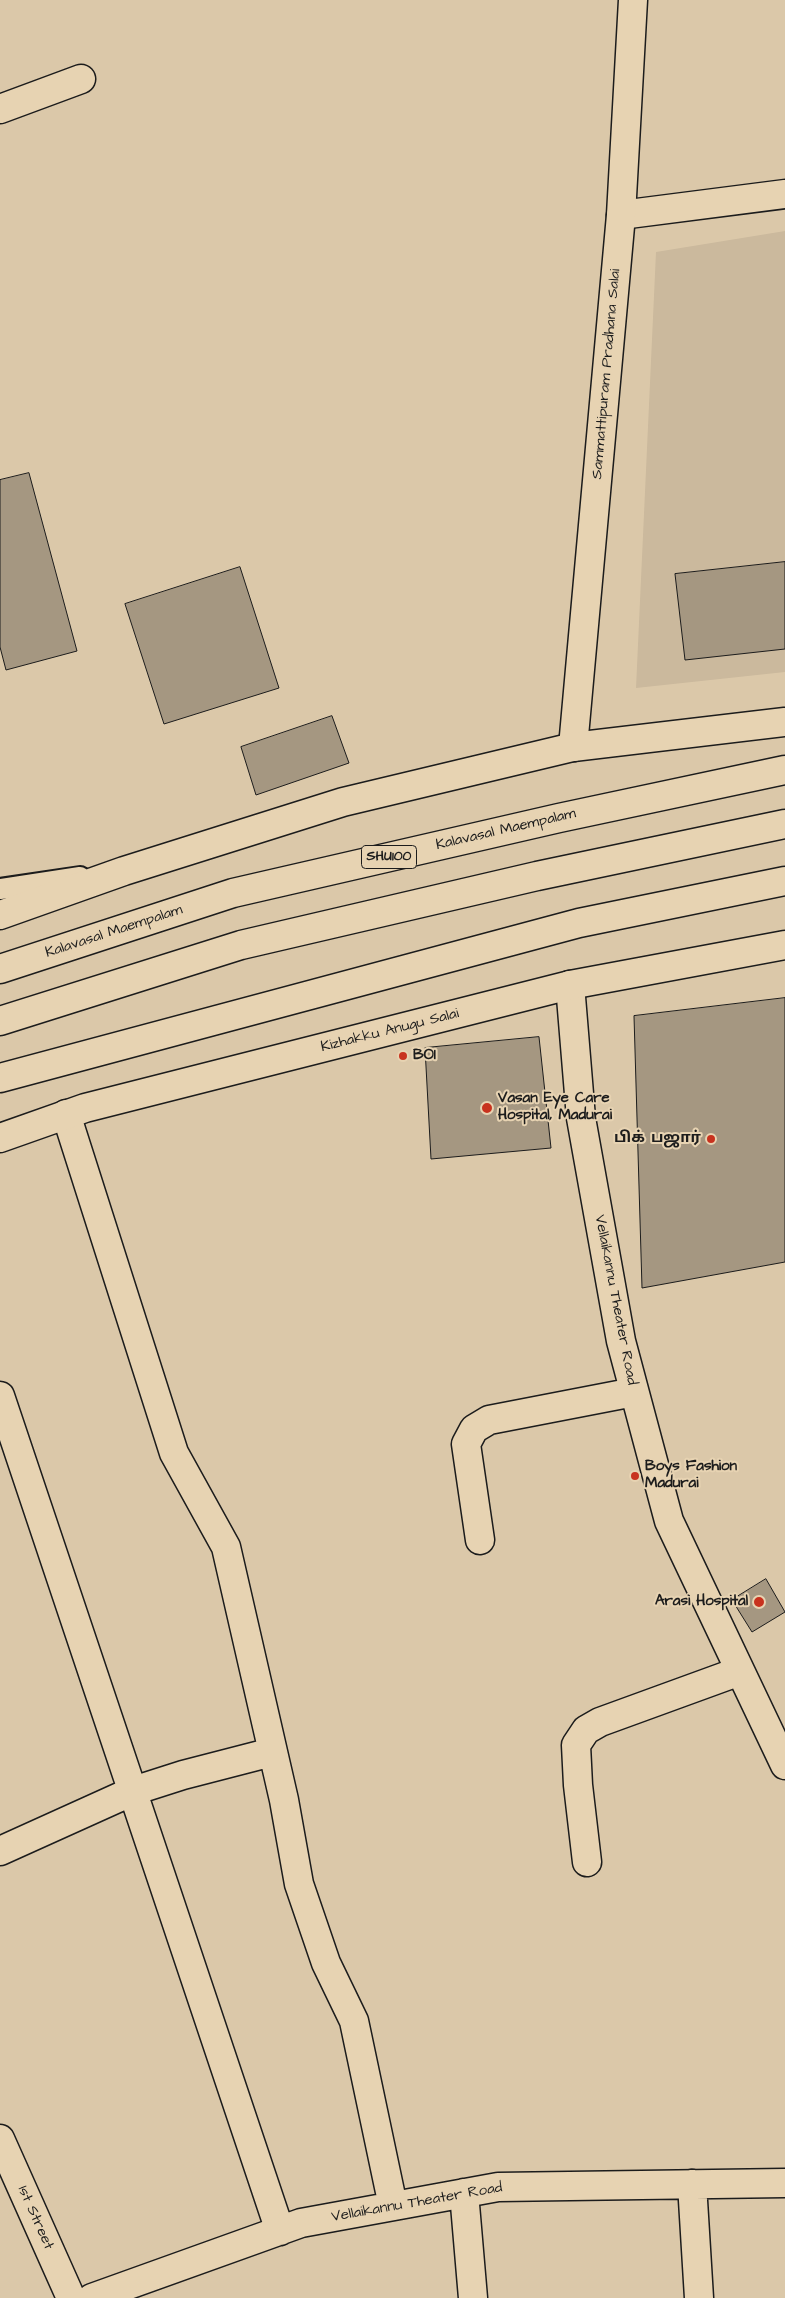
<!DOCTYPE html>
<meta charset="utf-8">
<style>
body{margin:0}
canvas{display:block;background:#dbc8a9}
</style>
<canvas width="785" height="2298"></canvas>
<script>
const ctx = document.querySelector('canvas').getContext('2d');
ctx.lineJoin = 'round';
function paint(path, color) { ctx.fillStyle = color; ctx.fill(path, 'evenodd'); }
function strokePath(path, color, width, dash) { ctx.strokeStyle = color; ctx.lineWidth = width; ctx.lineCap = dash ? 'butt' : 'round'; ctx.setLineDash(dash || []); ctx.stroke(path); }
function drawText(font, color, halo, rows, align = 'center') {
  ctx.font = font + ' "Architects Daughter","Noto Sans Tamil",sans-serif'; ctx.lineWidth = 4; ctx.setLineDash([]); ctx.textBaseline = 'middle'; ctx.strokeStyle = halo; ctx.fillStyle = color; for (const [text, x, y, turn = 0] of rows) {
    ctx.save(); ctx.translate(x, y); ctx.rotate((+turn || 0) * Math.PI / 180); ctx.textAlign = isNaN(turn) ? turn : align; if (halo) ctx.strokeText(text, 0, 0); ctx.fillText(text, 0, 0); ctx.restore();
  }
}
const built = new Path2D(`
 M 785,231 L 785,672 L 636,688 L 656,252 Z`);
const building = new Path2D(`
 M 29,473 L 77,651 L 6,670 L 0,647 L 0,480 Z
 M 785,562 L 785,649 L 685,660 L 675,574 Z
 M 240,567 L 279,688 L 164,724 L 125,604 Z
 M 332,716 L 349,763 L 256,795 L 241,747 Z
 M 785,998 L 785,1262 L 642,1288 L 634,1016 Z
 M 539,1037 L 551,1148 L 431,1159 L 425,1048 Z
 M 766,1579 L 785,1612 L 752,1632 L 732,1600 Z`);
const lane = new Path2D(`
 M 0,889 L 80,877`);
const street = new Path2D(`
 M 0,109 L 81,79
 M 621,215 L 785,194
 M 570,985 L 581,1118 L 621,1341 L 669,1521 L 785,1765
 M 66,1114 L 174,1453 L 226,1547 L 284,1800 L 299,1884 L 326,1963 L 354,2021 L 393,2206
 M 0,1396 L 280,2231
 M 480,1540 L 466,1444 L 474,1429 L 489,1420 L 634,1392
 M 0,1851 L 133,1791 L 183,1775 L 272,1752
 M 587,1862 L 578,1785 L 576,1745 L 586,1730 L 600,1722 L 740,1671
 M 0,2139 L 71,2298
 M 692,2184 L 699,2298
 M 464,2193 L 473,2298
 M 92,2298 L 301,2223 L 498,2187 L 785,2183`);
const secondary = new Path2D(`
 M 573,747 L 621,215 L 633,0
 M 0,1138 L 85,1108 L 570,985 L 785,945`);
const primary = new Path2D(`
 M 0,915 L 124,871 L 343,802 L 573,747 L 785,722
 M 0,969 L 233,893 L 559,818 L 785,770
 M 0,1021 L 241,945 L 537,876 L 785,824
 M 0,1078 L 579,923 L 785,881`);
const markers = [
 [403,1056,5,"#c8321e"],
 [487,1108,6,"#c8321e"],
 [711,1139,5,"#c8321e"],
 [635,1476,5,"#c8321e"],
 [759,1602,6,"#c8321e"]
];
const shields = [
 [389,857,55]
];
const shieldNames = [
 ["SHU100",389,857]
];
const streetNames = [
 ["Sammattipuram Pradhana Salai",607,374,-85],
 ["Kalavasal Maempalam",506,830,-13],
 ["Kalavasal Maempalam",114,932,-18],
 ["Kizhakku Anugu Salai",390,1031,-14],
 ["Vellaikannu Theater Road",615,1300,79],
 ["Vellaikannu Theater Road",417,2203,-10],
 ["1st Street",35,2218,66]
];
const poiNames = [
 ["BOI",413,1056],
 ["Vasan Eye Care",498,1099],
 ["Hospital, Madurai",498,1116],
 ["பிக் பஜார்",701,1139,"right"],
 ["Boys Fashion",645,1467],
 ["Madurai",645,1484],
 ["Arasi Hospital",748,1602,"right"]
];
paint(built, '#cbb99d');
paint(building, '#a59781');
strokePath(building, '#1c1c1c', 1);
strokePath(lane, '#1c1c1c', 24);
strokePath(street, '#1c1c1c', 31);
strokePath(secondary, '#1c1c1c', 31);
strokePath(primary, '#1c1c1c', 31);
strokePath(lane, '#e7d3b2', 20);
strokePath(street, '#e7d3b2', 28);
strokePath(secondary, '#e7d3b2', 28);
strokePath(primary, '#e7d3b2', 28);
for (const [x, y, r, color] of markers) { const dot = new Path2D(); dot.arc(x, y, r, 0, 2 * Math.PI); ctx.fillStyle = color; ctx.fill(dot); strokePath(dot, '#e7d3b2', 2); }
for (const [x, y, w] of shields) { const box = new Path2D(); box.roundRect(x - w / 2, y - 11.5, w, 23, 4); ctx.fillStyle = '#e7d3b2'; ctx.fill(box); strokePath(box, '#1c1c1c', 1); }
drawText('bold 14px', '#1c1c1c', null, shieldNames);
drawText('15px', '#1c1c1c', '#e7d3b2', streetNames);
drawText('bold 15px', '#1c1c1c', '#e7d3b2', poiNames, 'left');
</script>
